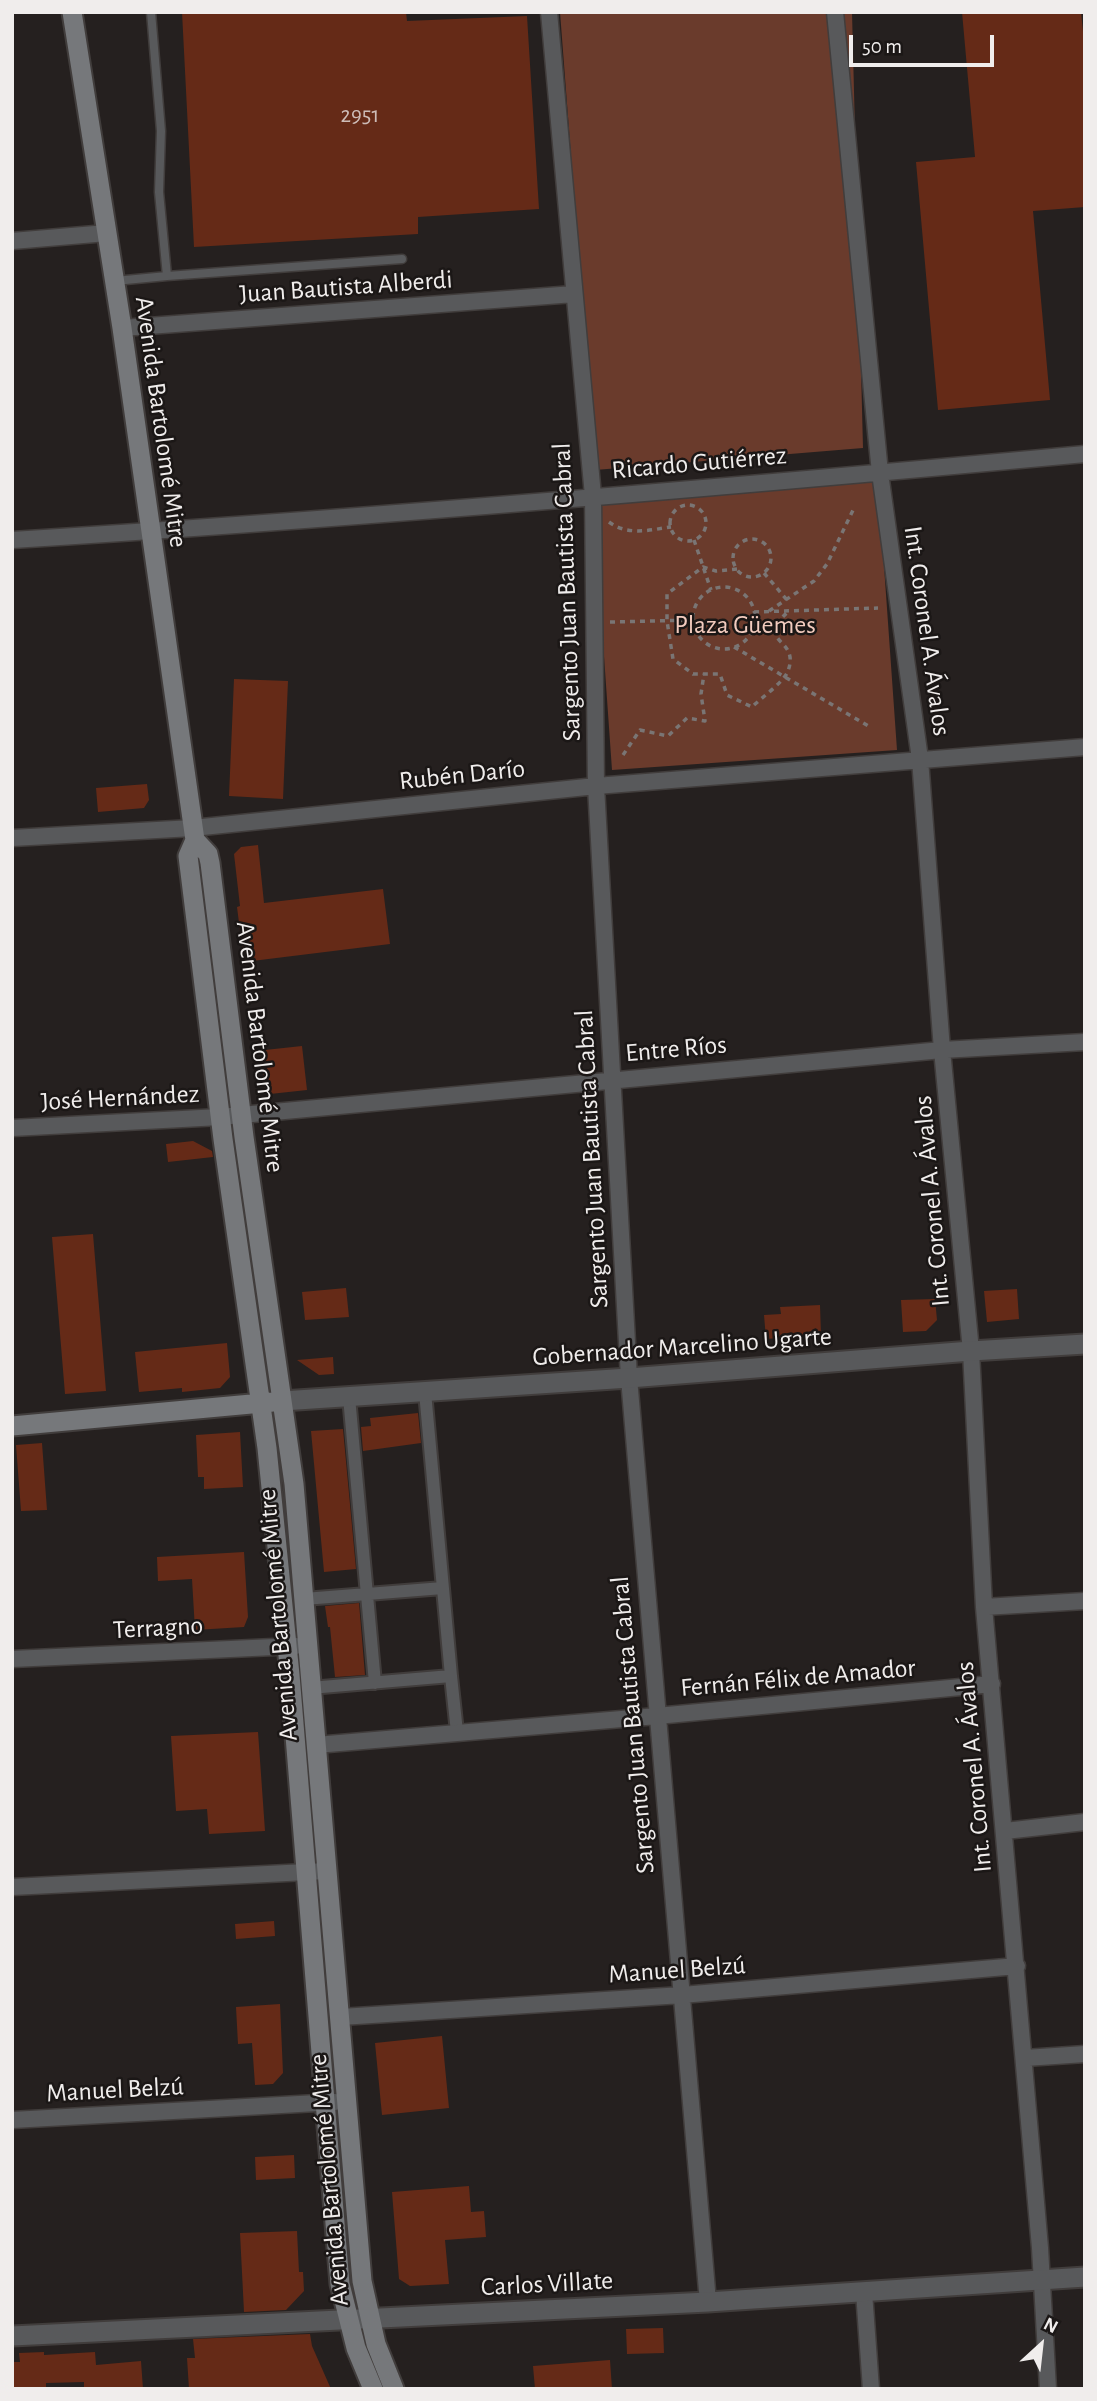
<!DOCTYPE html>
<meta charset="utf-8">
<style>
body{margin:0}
#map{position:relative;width:1097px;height:2401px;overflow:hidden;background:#25201f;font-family:"Alegreya Sans",sans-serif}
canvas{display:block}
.frame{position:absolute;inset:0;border:14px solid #f0edec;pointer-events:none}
.north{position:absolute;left:1006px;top:2310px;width:70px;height:70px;-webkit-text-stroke:5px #1b1716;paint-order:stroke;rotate:27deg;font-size:19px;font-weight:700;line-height:28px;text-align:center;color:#f0edec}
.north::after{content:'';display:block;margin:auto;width:24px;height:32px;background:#f0edec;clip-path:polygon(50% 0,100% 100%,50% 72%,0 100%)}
.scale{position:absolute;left:849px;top:35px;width:145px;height:32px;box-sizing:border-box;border:4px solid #f0edec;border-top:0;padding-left:9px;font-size:21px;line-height:24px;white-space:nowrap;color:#f0edec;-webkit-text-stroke:5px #1b1716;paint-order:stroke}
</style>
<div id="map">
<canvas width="1097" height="2401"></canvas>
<div class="frame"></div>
<div class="north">N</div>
<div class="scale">50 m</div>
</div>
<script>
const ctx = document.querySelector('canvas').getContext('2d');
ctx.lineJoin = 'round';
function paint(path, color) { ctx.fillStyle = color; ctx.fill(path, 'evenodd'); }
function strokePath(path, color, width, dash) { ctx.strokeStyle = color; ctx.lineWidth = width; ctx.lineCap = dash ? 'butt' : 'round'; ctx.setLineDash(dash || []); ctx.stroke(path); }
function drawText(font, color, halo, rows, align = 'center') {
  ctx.font = font + ' "Alegreya Sans",sans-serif'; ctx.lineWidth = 5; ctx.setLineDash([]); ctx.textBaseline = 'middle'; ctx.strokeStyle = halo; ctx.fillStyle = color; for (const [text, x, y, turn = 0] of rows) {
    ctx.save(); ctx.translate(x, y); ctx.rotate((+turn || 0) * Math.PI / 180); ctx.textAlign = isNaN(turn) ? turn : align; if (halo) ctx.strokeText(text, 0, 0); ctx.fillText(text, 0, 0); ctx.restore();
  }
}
const green = new Path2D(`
 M 560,12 L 852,12 L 863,448 L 595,470 Z
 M 878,481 L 897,750 L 612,770 L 593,500 Z`);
const building = new Path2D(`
 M 182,12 L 406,12 L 407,21 L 527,16 L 539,209 L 418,217 L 418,234 L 194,247 Z
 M 962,12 L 1081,12 L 1085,51 L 1085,207 L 1033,211 L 1050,400 L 938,410 L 916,162 L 975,157 Z
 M 234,679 L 288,681 L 283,799 L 229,796 Z
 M 147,784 L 149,800 L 144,808 L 98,812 L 96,788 Z
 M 258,845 L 264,903 L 383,889 L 390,944 L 244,962 L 237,907 L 240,906 L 234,854 L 241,847 Z
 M 302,1046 L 307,1090 L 270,1094 L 265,1089 L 262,1065 L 265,1065 L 265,1050 Z
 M 193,1141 L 212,1151 L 213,1157 L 168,1162 L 166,1144 Z
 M 93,1234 L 106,1391 L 65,1394 L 52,1237 Z
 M 346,1288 L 349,1317 L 305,1320 L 302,1292 Z
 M 1017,1289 L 1019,1319 L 987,1322 L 984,1291 Z
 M 935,1299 L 937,1320 L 926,1331 L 903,1332 L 901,1300 Z
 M 820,1305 L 821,1335 L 766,1339 L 764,1315 L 781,1314 L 780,1307 Z
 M 227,1343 L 230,1377 L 220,1388 L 182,1392 L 182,1388 L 139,1392 L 135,1352 Z
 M 333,1357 L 334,1374 L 319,1375 L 297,1360 Z
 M 418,1413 L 421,1443 L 363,1451 L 361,1427 L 371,1426 L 370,1418 Z
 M 343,1429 L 356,1569 L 324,1572 L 311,1431 Z
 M 240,1432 L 243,1487 L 204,1489 L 204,1477 L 198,1477 L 196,1435 Z
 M 42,1443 L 47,1510 L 21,1511 L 16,1445 Z
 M 244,1552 L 248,1617 L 244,1627 L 195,1630 L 192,1579 L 158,1581 L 157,1557 Z
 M 359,1603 L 365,1675 L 335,1677 L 330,1627 L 328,1627 L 325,1606 Z
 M 258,1732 L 265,1831 L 209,1834 L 207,1809 L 176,1811 L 171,1736 Z
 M 274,1921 L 275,1936 L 236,1939 L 235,1924 Z
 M 280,2004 L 283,2073 L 273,2084 L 255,2085 L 252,2043 L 238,2044 L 236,2007 Z
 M 442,2036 L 449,2108 L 382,2115 L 375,2043 Z
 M 294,2155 L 295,2178 L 256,2180 L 255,2157 Z
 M 469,2186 L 471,2212 L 484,2211 L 486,2237 L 445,2240 L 449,2284 L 410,2286 L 399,2279 L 392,2192 Z
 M 297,2231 L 299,2272 L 303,2272 L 304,2291 L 286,2310 L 244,2312 L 240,2233 Z
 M 663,2328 L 664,2353 L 627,2354 L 626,2329 Z
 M 310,2334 L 312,2346 L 331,2389 L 189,2389 L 187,2358 L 195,2358 L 193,2339 Z
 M 44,2352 L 44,2355 L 95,2352 L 96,2365 L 141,2361 L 143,2389 L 84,2389 L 84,2382 L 46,2383 L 46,2389 L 12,2389 L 12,2362 L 20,2362 L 19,2353 Z
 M 610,2360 L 612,2389 L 535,2389 L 533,2366 Z`);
const path = new Path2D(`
 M670 523a18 18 0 1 1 36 0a18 18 0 1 1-36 0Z
 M 609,522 C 628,536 649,530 671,527
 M733 558a19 19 0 1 1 38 0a19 19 0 1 1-38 0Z
 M 694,540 L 711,590
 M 737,569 L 716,571 L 703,567 L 667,594 L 667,621 L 673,659 L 693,674 L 720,674 L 727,695 L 752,707 C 761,698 784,682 788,671 C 801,636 751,644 790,610
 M 764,573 L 787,600
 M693 618a31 31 0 1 1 62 0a31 31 0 1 1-62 0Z
 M 769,611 L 814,581 L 827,564 L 854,508
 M 754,612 L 878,608
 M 610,622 L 692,620
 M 734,647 L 870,727
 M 623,755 L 640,730 L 668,736 L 687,718 L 705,721 L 701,694 L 704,674`);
const service = new Path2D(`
 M 151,12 L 161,131 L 159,192 L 167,276 L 402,259
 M 115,281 L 167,276`);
const pedestrian = new Path2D(`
 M 349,1397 L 375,1683
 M 304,1599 L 443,1588
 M 451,1676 L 457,1732
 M 310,1688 L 451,1676 L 425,1392`);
const minor = new Path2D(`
 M 549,12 L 593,496 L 596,786 L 629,1378 L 708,2302
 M 835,12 L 880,473 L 920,759 L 942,1050 L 971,1351 L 984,1607 L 1040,2248 L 1048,2389
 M 12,241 L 107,233
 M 122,328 L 574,294
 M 12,540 C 370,518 728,487 1085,454
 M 12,838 L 193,828 L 596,786 L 1085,747
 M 12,1128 L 220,1117 L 942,1050 L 1085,1042
 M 984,1607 L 1085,1601
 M 12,1659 L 296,1646
 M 316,1745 L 657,1716 L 992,1684
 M 1005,1831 L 1085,1822
 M 12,1887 L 326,1871
 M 341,2017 L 682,1995 L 1017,1966
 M 1025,2058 L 1085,2054
 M 12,2120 L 335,2102
 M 864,2292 L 871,2389`);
const tertiary = new Path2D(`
 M 282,1401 L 629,1378 L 971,1351 L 1085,1344
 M 12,2336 L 708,2302 L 1085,2277`);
const secondary = new Path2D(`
 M 72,12 L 122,328 L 195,840 L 188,856 L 223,1139 L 267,1448 L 290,1675 L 340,2284 L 356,2348 L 373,2389
 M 195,840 L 208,854 L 210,863 L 244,1137 L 294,1484 L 362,2281 L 376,2344 L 394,2389
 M 12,1426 L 273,1402`);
const numberNames = [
 ["2951",360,115]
];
const streetNames = [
 ["Juan Bautista Alberdi",346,287,-4],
 ["Avenida Bartolomé Mitre",161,422,82],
 ["Ricardo Gutiérrez",699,463,-5],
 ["Sargento Juan Bautista Cabral",567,592,-92],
 ["Int. Coronel A. Ávalos",927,631,82],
 ["Rubén Darío",462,775,-6],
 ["Avenida Bartolomé Mitre",260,1047,83],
 ["Entre Ríos",676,1049,-5],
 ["José Hernández",120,1098,-3],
 ["Sargento Juan Bautista Cabral",592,1159,-93],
 ["Int. Coronel A. Ávalos",932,1201,-95],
 ["Gobernador Marcelino Ugarte",682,1347,-4],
 ["Avenida Bartolomé Mitre",278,1615,-95],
 ["Terragno",158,1628,-3],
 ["Fernán Félix de Amador",798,1678,-5],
 ["Sargento Juan Bautista Cabral",633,1725,-95],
 ["Int. Coronel A. Ávalos",974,1767,-95],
 ["Manuel Belzú",677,1970,-4],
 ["Manuel Belzú",115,2090,-3],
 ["Avenida Bartolomé Mitre",329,2180,-95],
 ["Carlos Villate",547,2284,-3]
];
const parkNames = [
 ["Plaza Güemes",745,625]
];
paint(green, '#6a3b2c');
paint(building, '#652a17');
strokePath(service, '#413d3c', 11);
strokePath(pedestrian, '#413d3c', 16);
strokePath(minor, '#413d3c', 19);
strokePath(tertiary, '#413d3c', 23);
strokePath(secondary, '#413d3c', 23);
strokePath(path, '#7a7574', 3.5, [5, 5]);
strokePath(service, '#58595b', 8);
strokePath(pedestrian, '#58595b', 12);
strokePath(minor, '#58595b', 16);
strokePath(tertiary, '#58595b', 19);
strokePath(secondary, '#76787b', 19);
drawText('23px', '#cdbcb7', null, numberNames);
drawText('26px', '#f0edec', '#1b1716', streetNames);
drawText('26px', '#f2cbbe', '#1b1716', parkNames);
</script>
